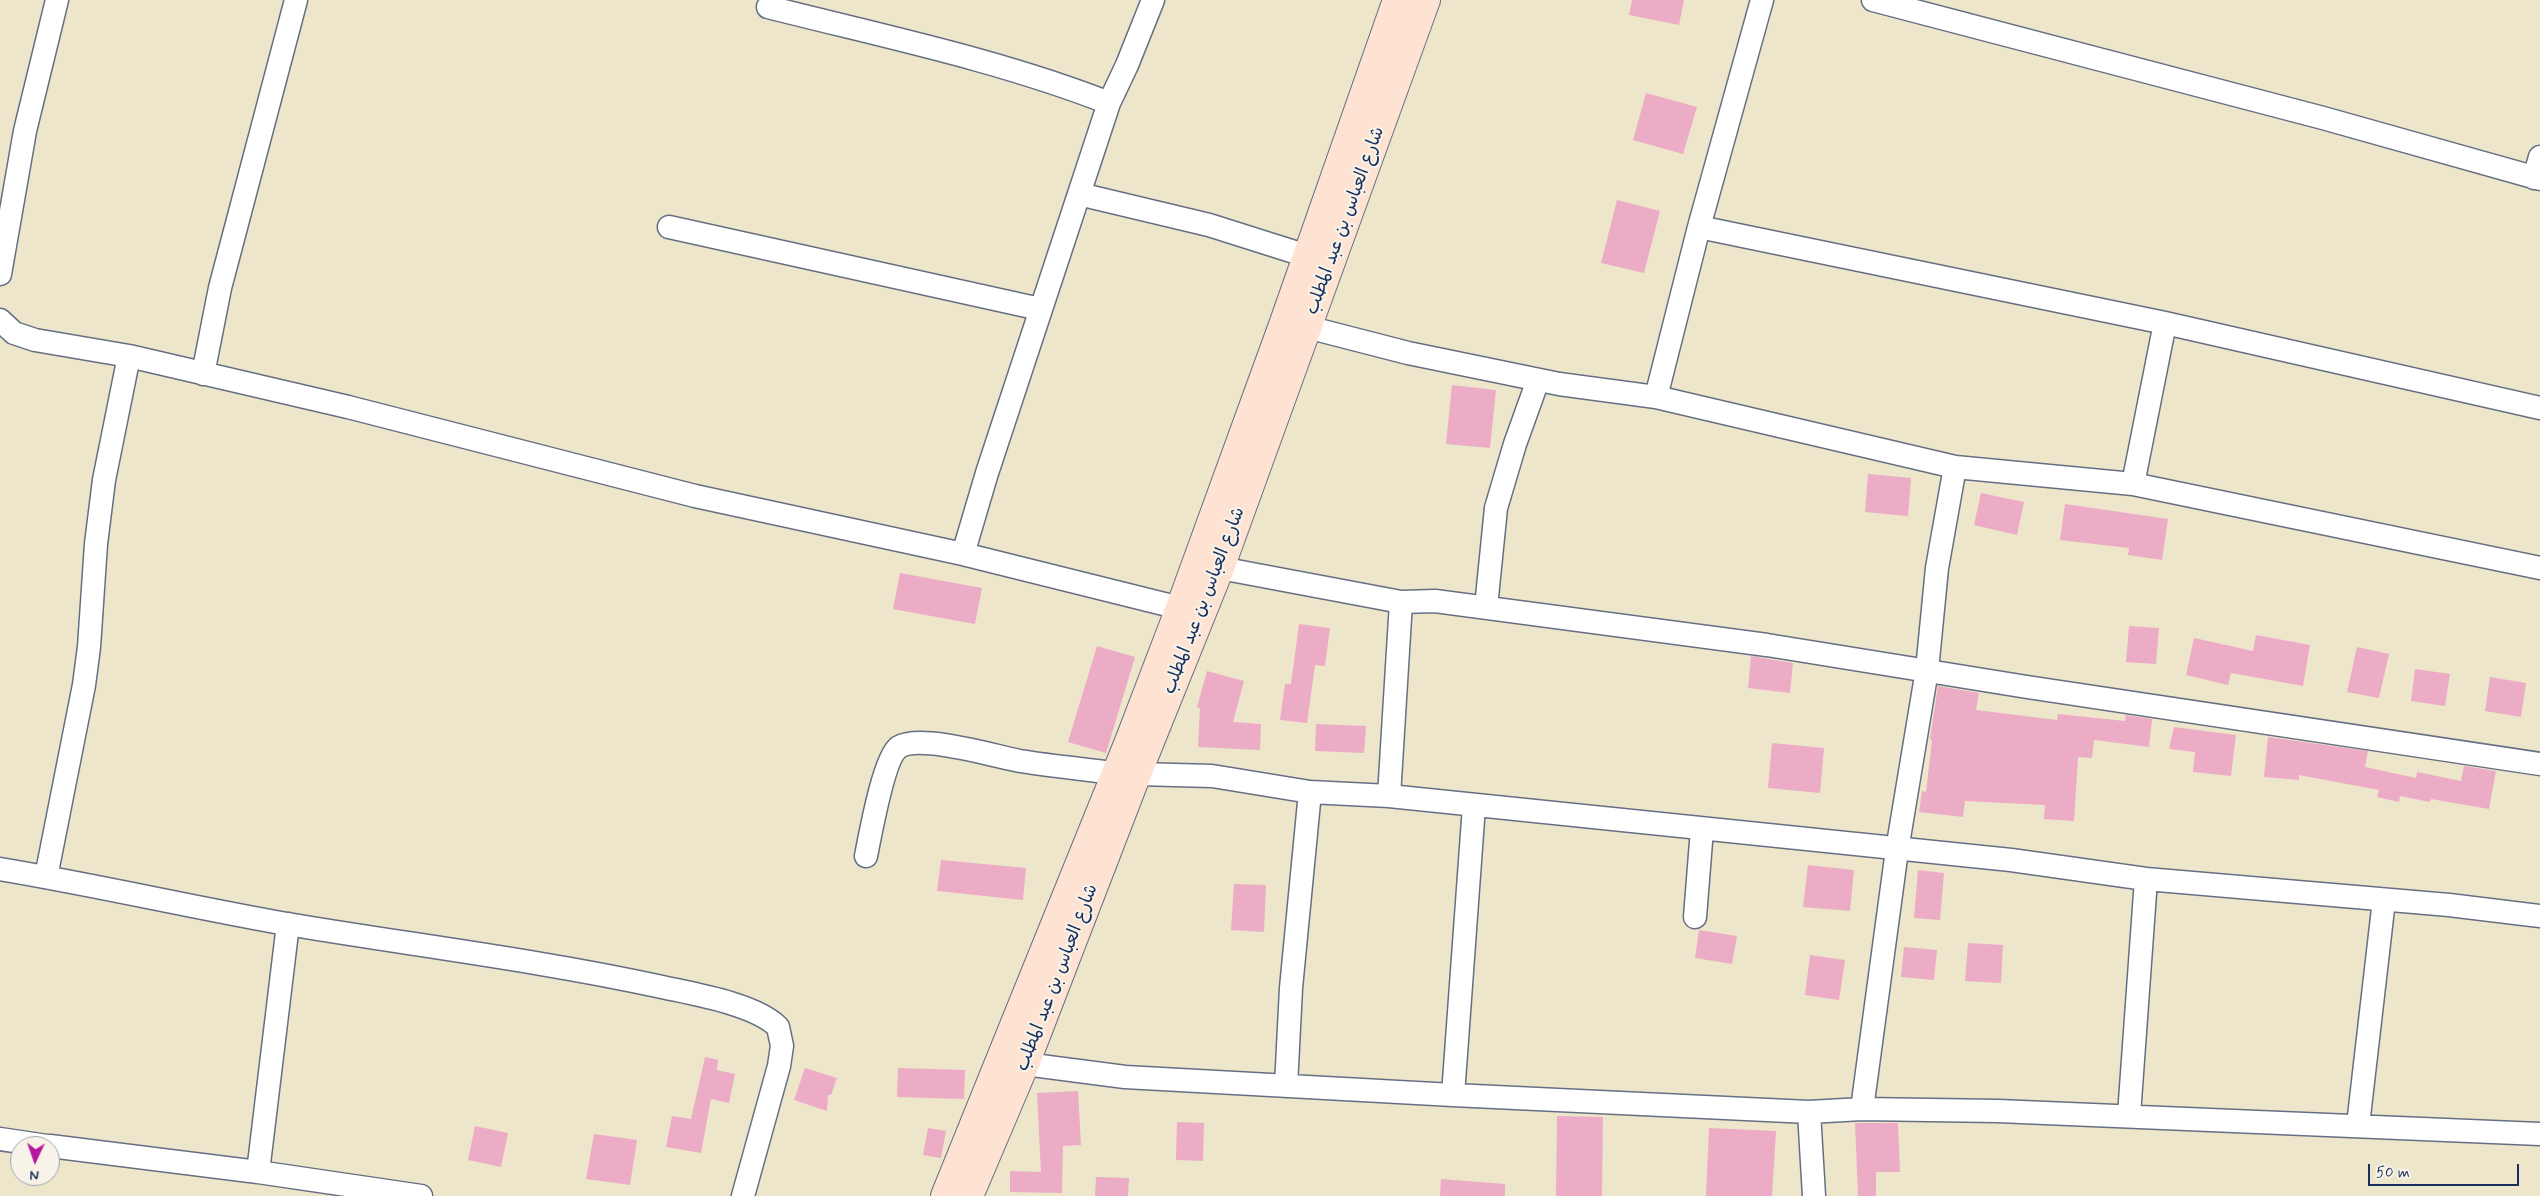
<!DOCTYPE html>
<meta charset="utf-8">
<style>
body{margin:0}
#map{position:relative;width:2540px;height:1196px;overflow:hidden;background:#eee6ca;font-family:Mynerve,sans-serif}
canvas{display:block}
.north{position:absolute;left:10px;top:1136px;width:50px;height:50px;box-sizing:border-box;background:#f7f3e8;border:1px solid #9fa5b1;border-radius:50%;rotate:183deg;font-size:14px;font-weight:700;line-height:20px;text-align:center;color:#1b2f5e}
.north::after{content:'';display:block;margin:auto;width:18px;height:22px;background:#b5179e;clip-path:polygon(50% 0,100% 100%,50% 72%,0 100%)}
.scale{position:absolute;left:2368px;top:1164px;width:151px;height:22px;box-sizing:border-box;border:2px solid #1b2f5e;border-top:0;padding-left:6px;font-size:15px;line-height:18px;white-space:nowrap;color:#1b2f5e;-webkit-text-stroke:4px #f7f3e8;paint-order:stroke}
</style>
<div id="map">
<canvas width="2540" height="1196"></canvas>
<div class="north">N</div>
<div class="scale">50 m</div>
</div>
<script>
const ctx = document.querySelector('canvas').getContext('2d');
ctx.lineJoin = 'round';
function paint(path, color) { ctx.fillStyle = color; ctx.fill(path, 'evenodd'); }
function strokePath(path, color, width, dash) { ctx.strokeStyle = color; ctx.lineWidth = width; ctx.lineCap = dash ? 'butt' : 'round'; ctx.setLineDash(dash || []); ctx.stroke(path); }
function drawText(font, color, halo, rows, align = 'center') {
  ctx.font = font + ' Mynerve,"Playpen Sans Arabic",sans-serif'; ctx.lineWidth = 4; ctx.setLineDash([]); ctx.textBaseline = 'middle'; ctx.strokeStyle = halo; ctx.fillStyle = color; for (const [text, x, y, turn = 0] of rows) {
    ctx.save(); ctx.translate(x, y); ctx.rotate((+turn || 0) * Math.PI / 180); ctx.textAlign = isNaN(turn) ? turn : align; if (halo) ctx.strokeText(text, 0, 0); ctx.fillText(text, 0, 0); ctx.restore();
  }
}
const building = new Path2D(`
 M 1632,0 L 1684,0 L 1679,25 L 1629,15 Z
 M 1646,93 L 1697,107 L 1683,154 L 1633,140 Z
 M 1617,200 L 1660,211 L 1644,273 L 1601,263 Z
 M 1452,385 L 1496,390 L 1490,448 L 1446,444 Z
 M 1868,474 L 1911,478 L 1908,516 L 1865,512 Z
 M 1981,493 L 2024,502 L 2017,535 L 1974,525 Z
 M 2065,504 L 2168,519 L 2162,560 L 2128,555 L 2129,548 L 2060,540 Z
 M 900,573 L 982,588 L 975,624 L 893,609 Z
 M 1299,624 L 1330,628 L 1325,666 L 1315,665 L 1307,723 L 1280,720 L 1285,684 L 1291,684 Z
 M 2129,626 L 2159,628 L 2156,664 L 2126,662 Z
 M 2256,635 L 2310,645 L 2303,686 L 2231,673 L 2228,685 L 2186,675 L 2194,638 L 2253,651 Z
 M 1097,646 L 1135,657 L 1106,753 L 1068,742 Z
 M 2357,647 L 2389,654 L 2379,698 L 2347,692 Z
 M 1751,656 L 1793,663 L 1790,693 L 1748,688 Z
 M 2415,669 L 2450,674 L 2445,706 L 2411,701 Z
 M 1207,671 L 1244,681 L 1233,722 L 1261,724 L 1260,750 L 1198,747 L 1200,708 L 1197,707 Z
 M 2490,677 L 2526,683 L 2521,717 L 2485,711 Z
 M 1938,686 L 1979,693 L 1976,710 L 2057,720 L 2058,714 L 2125,721 L 2126,715 L 2152,719 L 2149,747 L 2094,740 L 2092,758 L 2078,757 L 2074,821 L 2044,819 L 2045,805 L 1965,801 L 1963,817 L 1919,812 L 1922,791 L 1926,792 L 1932,740 L 1930,739 Z
 M 1316,724 L 1366,726 L 1364,753 L 1315,751 Z
 M 2174,727 L 2236,735 L 2231,776 L 2193,772 L 2195,752 L 2169,749 Z
 M 2268,737 L 2368,751 L 2365,767 L 2416,778 L 2417,772 L 2461,781 L 2464,766 L 2496,771 L 2489,809 L 2431,799 L 2430,802 L 2400,796 L 2399,802 L 2377,797 L 2379,790 L 2299,775 L 2299,780 L 2264,777 Z
 M 1772,743 L 1824,748 L 1820,793 L 1768,788 Z
 M 941,860 L 1026,868 L 1023,900 L 937,891 Z
 M 1808,865 L 1854,870 L 1850,911 L 1803,907 Z
 M 1918,870 L 1944,873 L 1940,920 L 1914,918 Z
 M 1234,884 L 1266,885 L 1264,932 L 1231,930 Z
 M 1699,930 L 1737,936 L 1732,964 L 1695,958 Z
 M 1968,943 L 2003,945 L 2001,983 L 1965,981 Z
 M 1904,947 L 1937,950 L 1934,980 L 1901,977 Z
 M 1810,955 L 1845,960 L 1839,1000 L 1805,995 Z
 M 705,1057 L 718,1060 L 717,1070 L 735,1074 L 729,1103 L 711,1099 L 701,1153 L 666,1147 L 672,1116 L 691,1119 Z
 M 805,1068 L 837,1078 L 831,1095 L 828,1095 L 827,1111 L 794,1100 Z
 M 898,1068 L 965,1070 L 964,1099 L 897,1097 Z
 M 1078,1091 L 1081,1145 L 1063,1146 L 1062,1193 L 1010,1192 L 1010,1171 L 1041,1172 L 1037,1093 Z
 M 1557,1116 L 1603,1117 L 1602,1196 L 1556,1196 Z
 M 1177,1122 L 1204,1123 L 1203,1161 L 1176,1160 Z
 M 1855,1123 L 1898,1123 L 1900,1172 L 1876,1172 L 1876,1196 L 1858,1196 Z
 M 475,1126 L 508,1133 L 501,1167 L 468,1160 Z
 M 928,1128 L 946,1131 L 941,1158 L 923,1155 Z
 M 1709,1128 L 1776,1131 L 1772,1196 L 1706,1196 Z
 M 594,1134 L 637,1140 L 630,1185 L 586,1179 Z
 M 1096,1177 L 1129,1178 L 1128,1196 L 1095,1196 Z
 M 1441,1179 L 1505,1184 L 1505,1196 L 1440,1196 Z`);
const street = new Path2D(`
 M 1873,0 L 2323,118 L 2540,179
 M 768,7 C 882,36 999,60 1109,103
 M 2534,178 L 2540,157
 M 1079,194 L 1209,225 L 1307,256
 M 669,227 L 1040,309
 M 1699,227 L 2165,323 L 2540,408
 M 0,274 L 25,131 L 57,0
 M 0,320 L 14,333 L 35,340 L 129,356 L 348,407 L 695,496 L 963,554 L 1180,608
 M 1307,327 L 1408,353 L 1559,384 L 1656,397 L 1955,467 L 2133,484 L 2540,568
 M 203,374 L 220,288 L 296,0
 M 1656,397 L 1699,227 L 1762,0
 M 2133,484 L 2165,323
 M 963,554 L 987,473 L 1109,103 L 1127,65 L 1153,0
 M 1220,568 L 1401,602 L 1435,601 L 1767,645 L 2027,687 L 2540,764
 M 1486,607 L 1496,508 L 1515,444 L 1538,380
 M 1137,774 L 1212,776 L 1310,792 L 1389,796 L 2011,860 L 2146,879 L 2449,905 L 2540,916
 M 1389,796 L 1401,602
 M 866,856 C 870,836 884,757 899,747 C 921,734 994,756 1020,761 C 1051,766 1083,769 1114,773
 M 0,869 C 96,885 191,907 287,924 C 412,945 538,960 662,987 C 694,994 755,1004 778,1027 L 782,1046 L 779,1066 L 743,1196
 M 46,877 L 84,685 L 89,647 L 96,544 L 104,480 L 129,356
 M 1695,917 L 1702,829
 M 288,924 L 258,1172 L 421,1196
 M 1025,1064 L 1125,1077 L 1453,1095 L 1809,1112 L 1862,1109 L 1998,1111 L 2540,1134
 M 1286,1086 L 1291,988 L 1310,792
 M 1453,1095 L 1474,806
 M 1862,1109 L 1897,850 L 1927,670 L 1937,568 L 1955,467
 M 1809,1112 L 1814,1196
 M 2129,1115 L 2146,879
 M 2358,1125 L 2384,900
 M 0,1139 L 47,1146
 M 50,1146 L 258,1172`);
const secondary = new Path2D(`
 M 945,1196 L 1130,739 L 1180,608 L 1283,325 L 1397,0
 M 969,1196 L 1025,1064 L 1137,774 L 1220,568 L 1426,0`);
const streetNames = [
 ["شارع العباس بن عبد المطلب",1346,221,-70],
 ["شارع العباس بن عبد المطلب",1205,601,-69],
 ["شارع العباس بن عبد المطلب",1058,978,-69]
];
paint(building, '#ecacc6');
strokePath(street, '#656f84', 25);
strokePath(secondary, '#656f84', 30);
strokePath(street, '#fff', 22);
strokePath(secondary, '#fee3d2', 28);
drawText('18px', '#1b2f5e', '#f7f3e8', streetNames);
</script>
